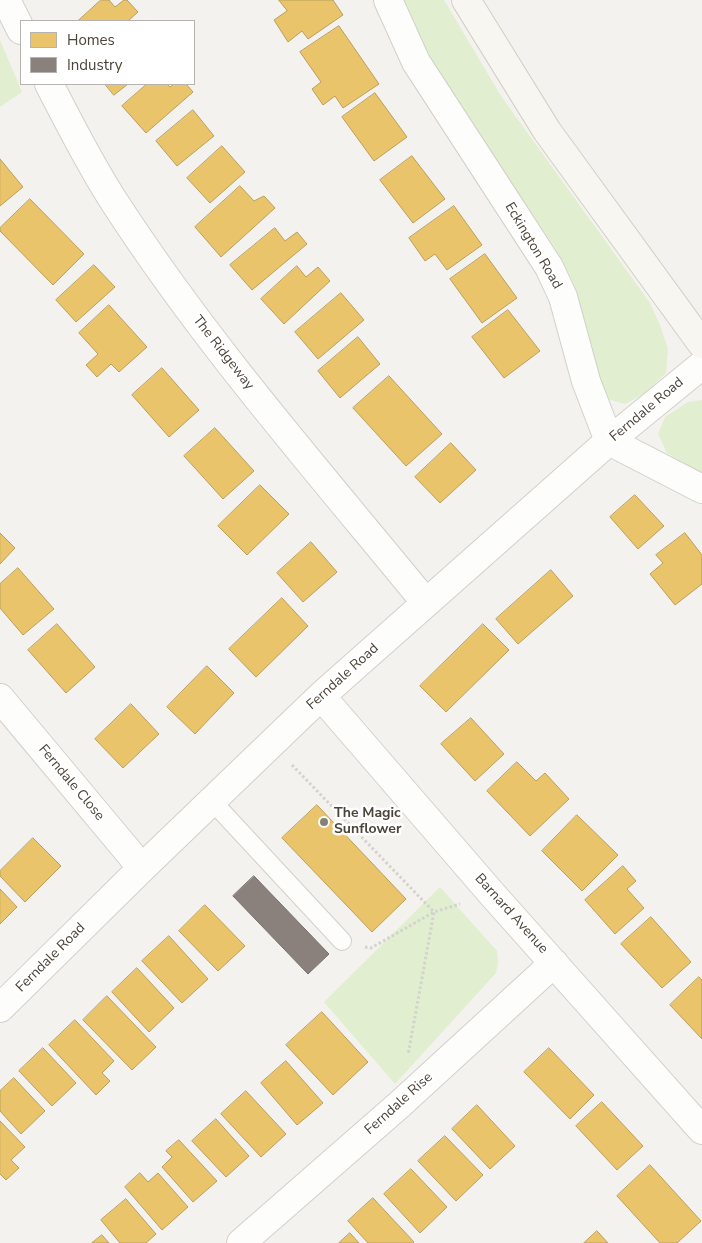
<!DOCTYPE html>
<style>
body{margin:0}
#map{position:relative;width:702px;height:1243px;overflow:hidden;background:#f4f2ee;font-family:"Nunito Sans",sans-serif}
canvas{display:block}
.legend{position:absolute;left:20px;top:20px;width:175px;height:65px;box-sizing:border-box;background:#fff;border:1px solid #b7b4b0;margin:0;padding:6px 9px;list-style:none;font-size:15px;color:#4b4439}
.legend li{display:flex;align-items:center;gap:10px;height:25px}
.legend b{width:25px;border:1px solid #b7b4b0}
</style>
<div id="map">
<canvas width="702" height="1243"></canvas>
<ul class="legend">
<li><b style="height:14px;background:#e9c46a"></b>Homes</li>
<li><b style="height:14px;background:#8a817c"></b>Industry</li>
</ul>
</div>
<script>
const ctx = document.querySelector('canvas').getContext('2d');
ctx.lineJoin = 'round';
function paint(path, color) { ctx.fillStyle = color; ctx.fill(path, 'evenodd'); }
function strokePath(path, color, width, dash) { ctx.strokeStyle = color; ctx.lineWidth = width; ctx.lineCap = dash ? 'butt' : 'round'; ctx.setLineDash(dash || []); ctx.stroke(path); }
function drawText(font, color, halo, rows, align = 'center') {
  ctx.font = font + ' "Nunito Sans",sans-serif'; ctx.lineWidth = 5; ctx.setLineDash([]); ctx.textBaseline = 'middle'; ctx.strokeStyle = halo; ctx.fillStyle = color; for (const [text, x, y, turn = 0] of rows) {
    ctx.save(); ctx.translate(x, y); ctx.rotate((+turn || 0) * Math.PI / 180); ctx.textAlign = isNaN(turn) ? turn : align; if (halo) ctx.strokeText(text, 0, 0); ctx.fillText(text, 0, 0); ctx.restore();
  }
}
const green = new Path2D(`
 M 400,0 L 444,0 L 501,96 L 650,303 L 660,325 L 668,349 L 666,373 L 644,394 L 625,404 L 608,399 L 595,372 L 574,284 L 556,249 L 447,88 Z
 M 0,40 L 22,92 L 0,107 Z
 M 702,400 L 702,474 L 667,453 L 658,434 L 665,417 L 688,402 Z
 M 440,887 L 497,951 L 498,963 L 496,973 L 395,1084 L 324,1002 Z`);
const homes = new Path2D(`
 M 101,0 L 109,0 L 115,7 L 124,0 L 127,0 L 138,12 L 128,21 L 78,21 Z
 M 279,0 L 333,0 L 343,15 L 308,39 L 302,31 L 288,42 L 274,20 L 287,11 Z
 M 339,26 L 379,84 L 343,108 L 335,96 L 323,105 L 312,89 L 321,82 L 300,52 Z
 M 105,84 L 128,84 L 114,95 Z
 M 147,84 L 167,84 L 170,87 L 174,84 L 186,84 L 193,92 L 146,133 L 122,106 Z
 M 375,93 L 407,137 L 374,161 L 342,117 Z
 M 193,110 L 214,136 L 177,166 L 156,141 Z
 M 222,146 L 245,172 L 210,203 L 187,178 Z
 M 412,156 L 445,199 L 413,223 L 380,180 Z
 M 0,159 L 23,187 L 0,206 Z
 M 240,186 L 254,201 L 264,196 L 275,208 L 221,257 L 195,227 Z
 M 30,199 L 84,254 L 53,285 L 0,231 L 0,228 Z
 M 454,206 L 482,245 L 447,270 L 435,254 L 425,261 L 409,238 Z
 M 275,228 L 285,241 L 297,232 L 307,244 L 252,290 L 230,265 Z
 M 485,254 L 517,298 L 482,323 L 450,279 Z
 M 94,265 L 115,287 L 76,322 L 56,300 Z
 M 297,266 L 306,277 L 318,267 L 330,281 L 284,324 L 261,299 Z
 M 341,293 L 364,320 L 318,359 L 295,332 Z
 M 109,305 L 147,347 L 119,372 L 111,364 L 97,377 L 86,365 L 98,354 L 79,333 Z
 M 508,310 L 540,351 L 504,378 L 472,337 Z
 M 358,337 L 380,364 L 340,398 L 318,371 Z
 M 162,368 L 199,410 L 169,437 L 132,395 Z
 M 389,376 L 442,434 L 406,466 L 353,408 Z
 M 215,428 L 254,471 L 223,499 L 184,456 Z
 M 451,443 L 476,470 L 440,503 L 415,477 Z
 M 260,485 L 289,514 L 247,555 L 218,526 Z
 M 635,495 L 664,526 L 638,549 L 610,517 Z
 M 0,533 L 15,548 L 0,564 Z
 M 685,533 L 702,555 L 702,584 L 675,605 L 650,574 L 663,563 L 656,555 Z
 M 311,542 L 337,572 L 303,602 L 277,573 Z
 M 18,568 L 54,609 L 23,635 L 0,608 L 0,584 Z
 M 551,570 L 573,596 L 518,644 L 496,619 Z
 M 282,598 L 308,626 L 256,677 L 229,649 Z
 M 57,624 L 95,667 L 66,693 L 28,650 Z
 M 483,624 L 509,650 L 446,712 L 420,686 Z
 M 207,666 L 234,693 L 195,734 L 167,707 Z
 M 131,704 L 159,734 L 123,768 L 95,739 Z
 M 471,718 L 504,754 L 475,781 L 441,744 Z
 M 517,762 L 536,781 L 545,773 L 569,799 L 530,836 L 487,791 Z
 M 317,805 L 406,899 L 372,932 L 282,838 Z
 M 577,815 L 618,855 L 582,891 L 542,851 Z
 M 33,838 L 61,866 L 25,902 L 0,876 L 0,871 Z
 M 623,866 L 636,881 L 627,889 L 644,908 L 615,934 L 585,900 Z
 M 0,889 L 17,907 L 0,924 Z
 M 205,905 L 245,946 L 218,971 L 179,931 Z
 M 651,917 L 691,962 L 662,988 L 621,944 Z
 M 169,936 L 208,979 L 182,1003 L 142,961 Z
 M 137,968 L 174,1008 L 149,1032 L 112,992 Z
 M 699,977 L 702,980 L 702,1039 L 670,1005 Z
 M 107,996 L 156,1047 L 132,1070 L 83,1020 Z
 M 322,1012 L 368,1062 L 333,1095 L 286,1045 Z
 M 75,1020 L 114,1061 L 102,1073 L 110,1081 L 96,1095 L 49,1045 Z
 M 43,1048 L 76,1083 L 52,1106 L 19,1071 Z
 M 549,1048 L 594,1095 L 570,1119 L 524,1072 Z
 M 286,1061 L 323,1103 L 297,1125 L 261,1083 Z
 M 14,1078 L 45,1111 L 21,1134 L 0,1111 L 0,1091 Z
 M 246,1091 L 286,1134 L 261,1157 L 221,1114 Z
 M 602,1102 L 643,1146 L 617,1170 L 576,1126 Z
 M 477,1105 L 515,1146 L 490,1169 L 452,1129 Z
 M 216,1119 L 249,1156 L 226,1177 L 192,1141 Z
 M 0,1121 L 25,1147 L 11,1160 L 19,1168 L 6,1180 L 0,1174 Z
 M 445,1136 L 483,1175 L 456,1201 L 418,1161 Z
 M 179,1140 L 217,1181 L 193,1202 L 162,1167 L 172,1157 L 166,1151 Z
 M 650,1165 L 701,1221 L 677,1243 L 660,1243 L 617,1196 Z
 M 411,1169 L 447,1207 L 420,1233 L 384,1194 Z
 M 140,1173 L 148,1182 L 158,1173 L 188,1207 L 162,1230 L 125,1187 Z
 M 373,1198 L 414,1242 L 412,1243 L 368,1243 L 348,1221 Z
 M 126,1199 L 156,1234 L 146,1243 L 120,1243 L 101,1220 Z
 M 597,1231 L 608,1243 L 584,1243 Z
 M 350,1233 L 359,1243 L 339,1243 Z
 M 102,1235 L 109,1243 L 92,1243 Z`);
const industry = new Path2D(`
 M 254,876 L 329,954 L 308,974 L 233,896 Z`);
const path = new Path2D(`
 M 292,765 L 434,912 L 408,1055
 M 365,947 L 371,948 L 434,912 L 460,904`);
const service = new Path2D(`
 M 212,801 L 342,941`);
const minor = new Path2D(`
 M 6,0 L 21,30
 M 388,0 L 416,62 L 549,267 L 563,297 L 586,381 L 609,441 L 702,489
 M 49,84 C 70,124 90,165 115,203 C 207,345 319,472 426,603
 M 321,696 L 492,894 L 702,1130
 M 0,698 L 142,868
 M 0,1008 L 142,868 L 321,696 L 609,441 L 702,365
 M 241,1243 L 399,1105 L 554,963`);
const secondary = new Path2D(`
 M 466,0 L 547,131 L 702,344`);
const markers = [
 [324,822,5,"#868178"]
];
const streetNames = [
 ["Eckington Road",533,246,59],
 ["The Ridgeway",223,353,52],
 ["Ferndale Road",647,410,-40],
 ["Ferndale Road",343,677,-42],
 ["Ferndale Close",71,783,50],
 ["Barnard Avenue",511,914,48],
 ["Ferndale Road",51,958,-45],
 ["Ferndale Rise",399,1104,-42]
];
const poiNames = [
 ["The Magic",334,814],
 ["Sunflower",334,830]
];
paint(green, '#e1eecf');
paint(homes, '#e9c46a');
strokePath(homes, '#ba9e5b', 1);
paint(industry, '#8a817c');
strokePath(industry, '#776f68', 1);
strokePath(service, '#d2d0cb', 20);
strokePath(minor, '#d2d0cb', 30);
strokePath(secondary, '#d3cfc5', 30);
strokePath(path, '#d3d2cc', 3, [2.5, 2.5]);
strokePath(service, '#fdfdfc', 18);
strokePath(minor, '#fdfdfc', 28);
strokePath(secondary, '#f7f6f1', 28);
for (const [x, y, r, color] of markers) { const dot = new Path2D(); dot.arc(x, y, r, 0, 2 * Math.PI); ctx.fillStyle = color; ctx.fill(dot); strokePath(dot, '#fff', 2); }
drawText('14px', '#4b4439', '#fff', streetNames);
drawText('bold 14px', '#4b4439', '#fff', poiNames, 'left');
</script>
